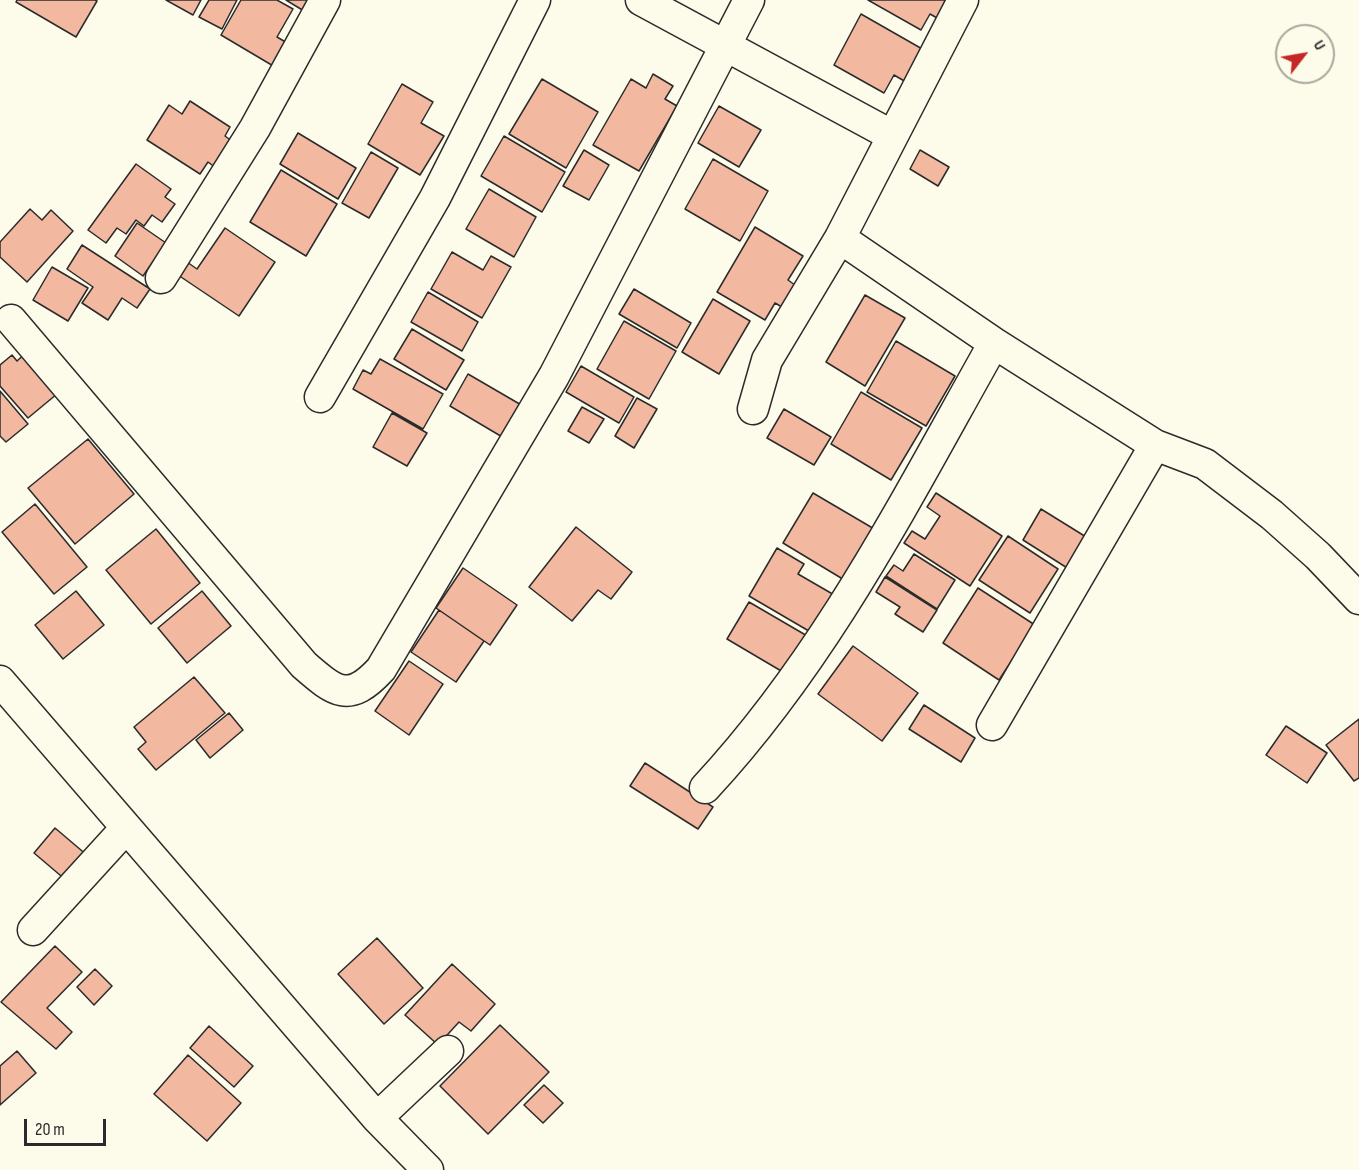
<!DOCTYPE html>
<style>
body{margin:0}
#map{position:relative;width:1359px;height:1170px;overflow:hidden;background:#fdfbea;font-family:"Sofia Sans Condensed",sans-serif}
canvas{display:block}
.north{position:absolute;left:1275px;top:24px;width:60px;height:60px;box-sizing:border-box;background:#fdfbea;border:2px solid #a9a89e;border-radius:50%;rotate:59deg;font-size:16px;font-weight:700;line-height:24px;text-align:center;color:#2b2b2b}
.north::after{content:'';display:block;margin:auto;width:21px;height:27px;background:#c62828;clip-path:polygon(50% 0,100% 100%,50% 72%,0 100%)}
.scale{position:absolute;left:24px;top:1119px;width:82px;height:27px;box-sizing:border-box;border:3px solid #2b2b2b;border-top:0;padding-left:8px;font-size:18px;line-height:21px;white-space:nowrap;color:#2b2b2b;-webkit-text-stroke:4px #fdfbea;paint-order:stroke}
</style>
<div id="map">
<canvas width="1359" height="1170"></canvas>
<div class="north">U</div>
<div class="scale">20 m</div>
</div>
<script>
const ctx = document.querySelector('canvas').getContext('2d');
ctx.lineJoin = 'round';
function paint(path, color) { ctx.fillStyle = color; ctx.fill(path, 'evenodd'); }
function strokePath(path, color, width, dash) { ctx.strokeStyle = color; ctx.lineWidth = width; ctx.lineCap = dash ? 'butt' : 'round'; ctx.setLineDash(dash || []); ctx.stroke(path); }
const building = new Path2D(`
 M 17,0 L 95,0 L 97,1 L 76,37 L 16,2 Z
 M 166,0 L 201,0 L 193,15 Z
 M 209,0 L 237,0 L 222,29 L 199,17 Z
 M 241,0 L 277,0 L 293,9 L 277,37 L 289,44 L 275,67 L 221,35 Z
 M 286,0 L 311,0 L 304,11 Z
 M 868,0 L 956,0 L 946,23 L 930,14 L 921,30 Z
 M 861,14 L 924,50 L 906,82 L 894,75 L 884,93 L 834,65 Z
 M 653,74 L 673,86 L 665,99 L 677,106 L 639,171 L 593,145 L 631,79 L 646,88 Z
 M 542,79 L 598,112 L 566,168 L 509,134 Z
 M 402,84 L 433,102 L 421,123 L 444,136 L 420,175 L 368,144 Z
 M 190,101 L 230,127 L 225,136 L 233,142 L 216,168 L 208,162 L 200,174 L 147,140 L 169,105 L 182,114 Z
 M 719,106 L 761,130 L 739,167 L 698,143 Z
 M 298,133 L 356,168 L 338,199 L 280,164 Z
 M 504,136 L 565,172 L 542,212 L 481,176 Z
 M 584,150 L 609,165 L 589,200 L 563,186 Z
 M 920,150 L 949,167 L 938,186 L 910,169 Z
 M 371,152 L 398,168 L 369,218 L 342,203 Z
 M 713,159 L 768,191 L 740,241 L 685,209 Z
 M 136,164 L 171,189 L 165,197 L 175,204 L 162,222 L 152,215 L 144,226 L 136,220 L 126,234 L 117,228 L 106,243 L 88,230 Z
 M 281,170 L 337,204 L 306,256 L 250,222 Z
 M 489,189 L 536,217 L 514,257 L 466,229 Z
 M 30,209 L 42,220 L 51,210 L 73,231 L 27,282 L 0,257 L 0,242 Z
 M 137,223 L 166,243 L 143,276 L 115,256 Z
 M 755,227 L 803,256 L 788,280 L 795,285 L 782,307 L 775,303 L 765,320 L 717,292 Z
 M 225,228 L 275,262 L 239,316 L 178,275 L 187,262 L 197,269 Z
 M 82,245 L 150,289 L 137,308 L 122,298 L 108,320 L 82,303 L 93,287 L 67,269 Z
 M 452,252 L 483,270 L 491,256 L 511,267 L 482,318 L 431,289 Z
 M 52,267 L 88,288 L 68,321 L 33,300 Z
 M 634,289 L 691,323 L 677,348 L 619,314 Z
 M 428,292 L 478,322 L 462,351 L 411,322 Z
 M 865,295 L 905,318 L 865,386 L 826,362 Z
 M 713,299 L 750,321 L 719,374 L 682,352 Z
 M 624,321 L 676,351 L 649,399 L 597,369 Z
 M 412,329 L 464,360 L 446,390 L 394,359 Z
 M 896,341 L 955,376 L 926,426 L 867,392 Z
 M 29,350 L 63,389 L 28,418 L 0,386 L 0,365 L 12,355 L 17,361 Z
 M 380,359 L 443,394 L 423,429 L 353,389 L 363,370 L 371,374 Z
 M 581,366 L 634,397 L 619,423 L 566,392 Z
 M 468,374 L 523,406 L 504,438 L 450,406 Z
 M 0,391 L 28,424 L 6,442 L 0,436 Z
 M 861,392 L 922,428 L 891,480 L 831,444 Z
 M 637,398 L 657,409 L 634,448 L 615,436 Z
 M 582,407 L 604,419 L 589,443 L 568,431 Z
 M 784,409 L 831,437 L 814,465 L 767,438 Z
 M 392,413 L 427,433 L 407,466 L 373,447 Z
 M 88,439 L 134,494 L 75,544 L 28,488 Z
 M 813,493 L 876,530 L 846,581 L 783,543 Z
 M 936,493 L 1002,536 L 970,586 L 904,543 L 912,531 L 925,539 L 940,516 L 927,507 Z
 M 35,504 L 87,567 L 54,594 L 2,532 Z
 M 1041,509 L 1091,540 L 1072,571 L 1023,540 Z
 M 576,527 L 632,572 L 611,599 L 598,590 L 572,621 L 529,587 Z
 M 156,529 L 200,583 L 151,624 L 106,570 Z
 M 1008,536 L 1058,569 L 1030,613 L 979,580 Z
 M 777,548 L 804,564 L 798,574 L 836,596 L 814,634 L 749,596 Z
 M 914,554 L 955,580 L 937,609 L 886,576 L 894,565 L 903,571 Z
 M 463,568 L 517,605 L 490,645 L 436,608 Z
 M 885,577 L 937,610 L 923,632 L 895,614 L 900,607 L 876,592 Z
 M 978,588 L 1035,625 L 999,680 L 943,643 Z
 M 76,591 L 104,625 L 63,659 L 35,625 Z
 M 202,591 L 231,626 L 187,663 L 158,628 Z
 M 749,602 L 809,637 L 788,675 L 727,639 Z
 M 439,610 L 484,641 L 456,682 L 411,652 Z
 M 853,646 L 918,693 L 882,741 L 818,694 Z
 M 409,661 L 443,684 L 409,735 L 375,711 Z
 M 194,677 L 225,713 L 156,770 L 138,749 L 146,742 L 134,727 Z
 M 924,705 L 975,738 L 961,762 L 909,729 Z
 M 229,713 L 243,730 L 210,758 L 196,740 Z
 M 1359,719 L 1359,778 L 1354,781 L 1326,745 Z
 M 1286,726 L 1327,753 L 1307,783 L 1266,755 Z
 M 645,763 L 713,807 L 698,829 L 630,786 Z
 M 55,828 L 88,856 L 67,881 L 34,853 Z
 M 377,938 L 423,988 L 384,1024 L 338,974 Z
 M 55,946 L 82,972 L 47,1008 L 72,1032 L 56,1049 L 1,1002 Z
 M 452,964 L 495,1004 L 471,1031 L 459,1022 L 438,1045 L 405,1015 Z
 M 95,969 L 112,986 L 94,1005 L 77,987 Z
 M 500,1025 L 549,1072 L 488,1134 L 440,1086 Z
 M 209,1026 L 253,1066 L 234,1087 L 190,1048 Z
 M 17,1051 L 36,1073 L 0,1105 L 0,1066 Z
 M 188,1055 L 241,1103 L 207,1141 L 154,1094 Z
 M 544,1085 L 563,1103 L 543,1123 L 524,1105 Z`);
const minor = new Path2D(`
 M 641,0 L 891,135
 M 840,238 L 994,343 L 1155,445 L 1205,464 L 1272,515 L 1318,556 L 1359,599
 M 161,278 L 255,128 L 325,0
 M 11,320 L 304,665 C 335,692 349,704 381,669 L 554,376 L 749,0
 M 320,397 L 435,198 L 535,0
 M 753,409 L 767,360 L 840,238 L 963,0
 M 0,681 L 377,1118 L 428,1170
 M 992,725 L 1155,445
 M 705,788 C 827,657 907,497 994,343
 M 33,930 L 126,828
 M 377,1118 L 448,1051`);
paint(building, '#f2b8a0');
strokePath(building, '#2b2b2b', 1.5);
strokePath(minor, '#2b2b2b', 33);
strokePath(minor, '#fdfbea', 30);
</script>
